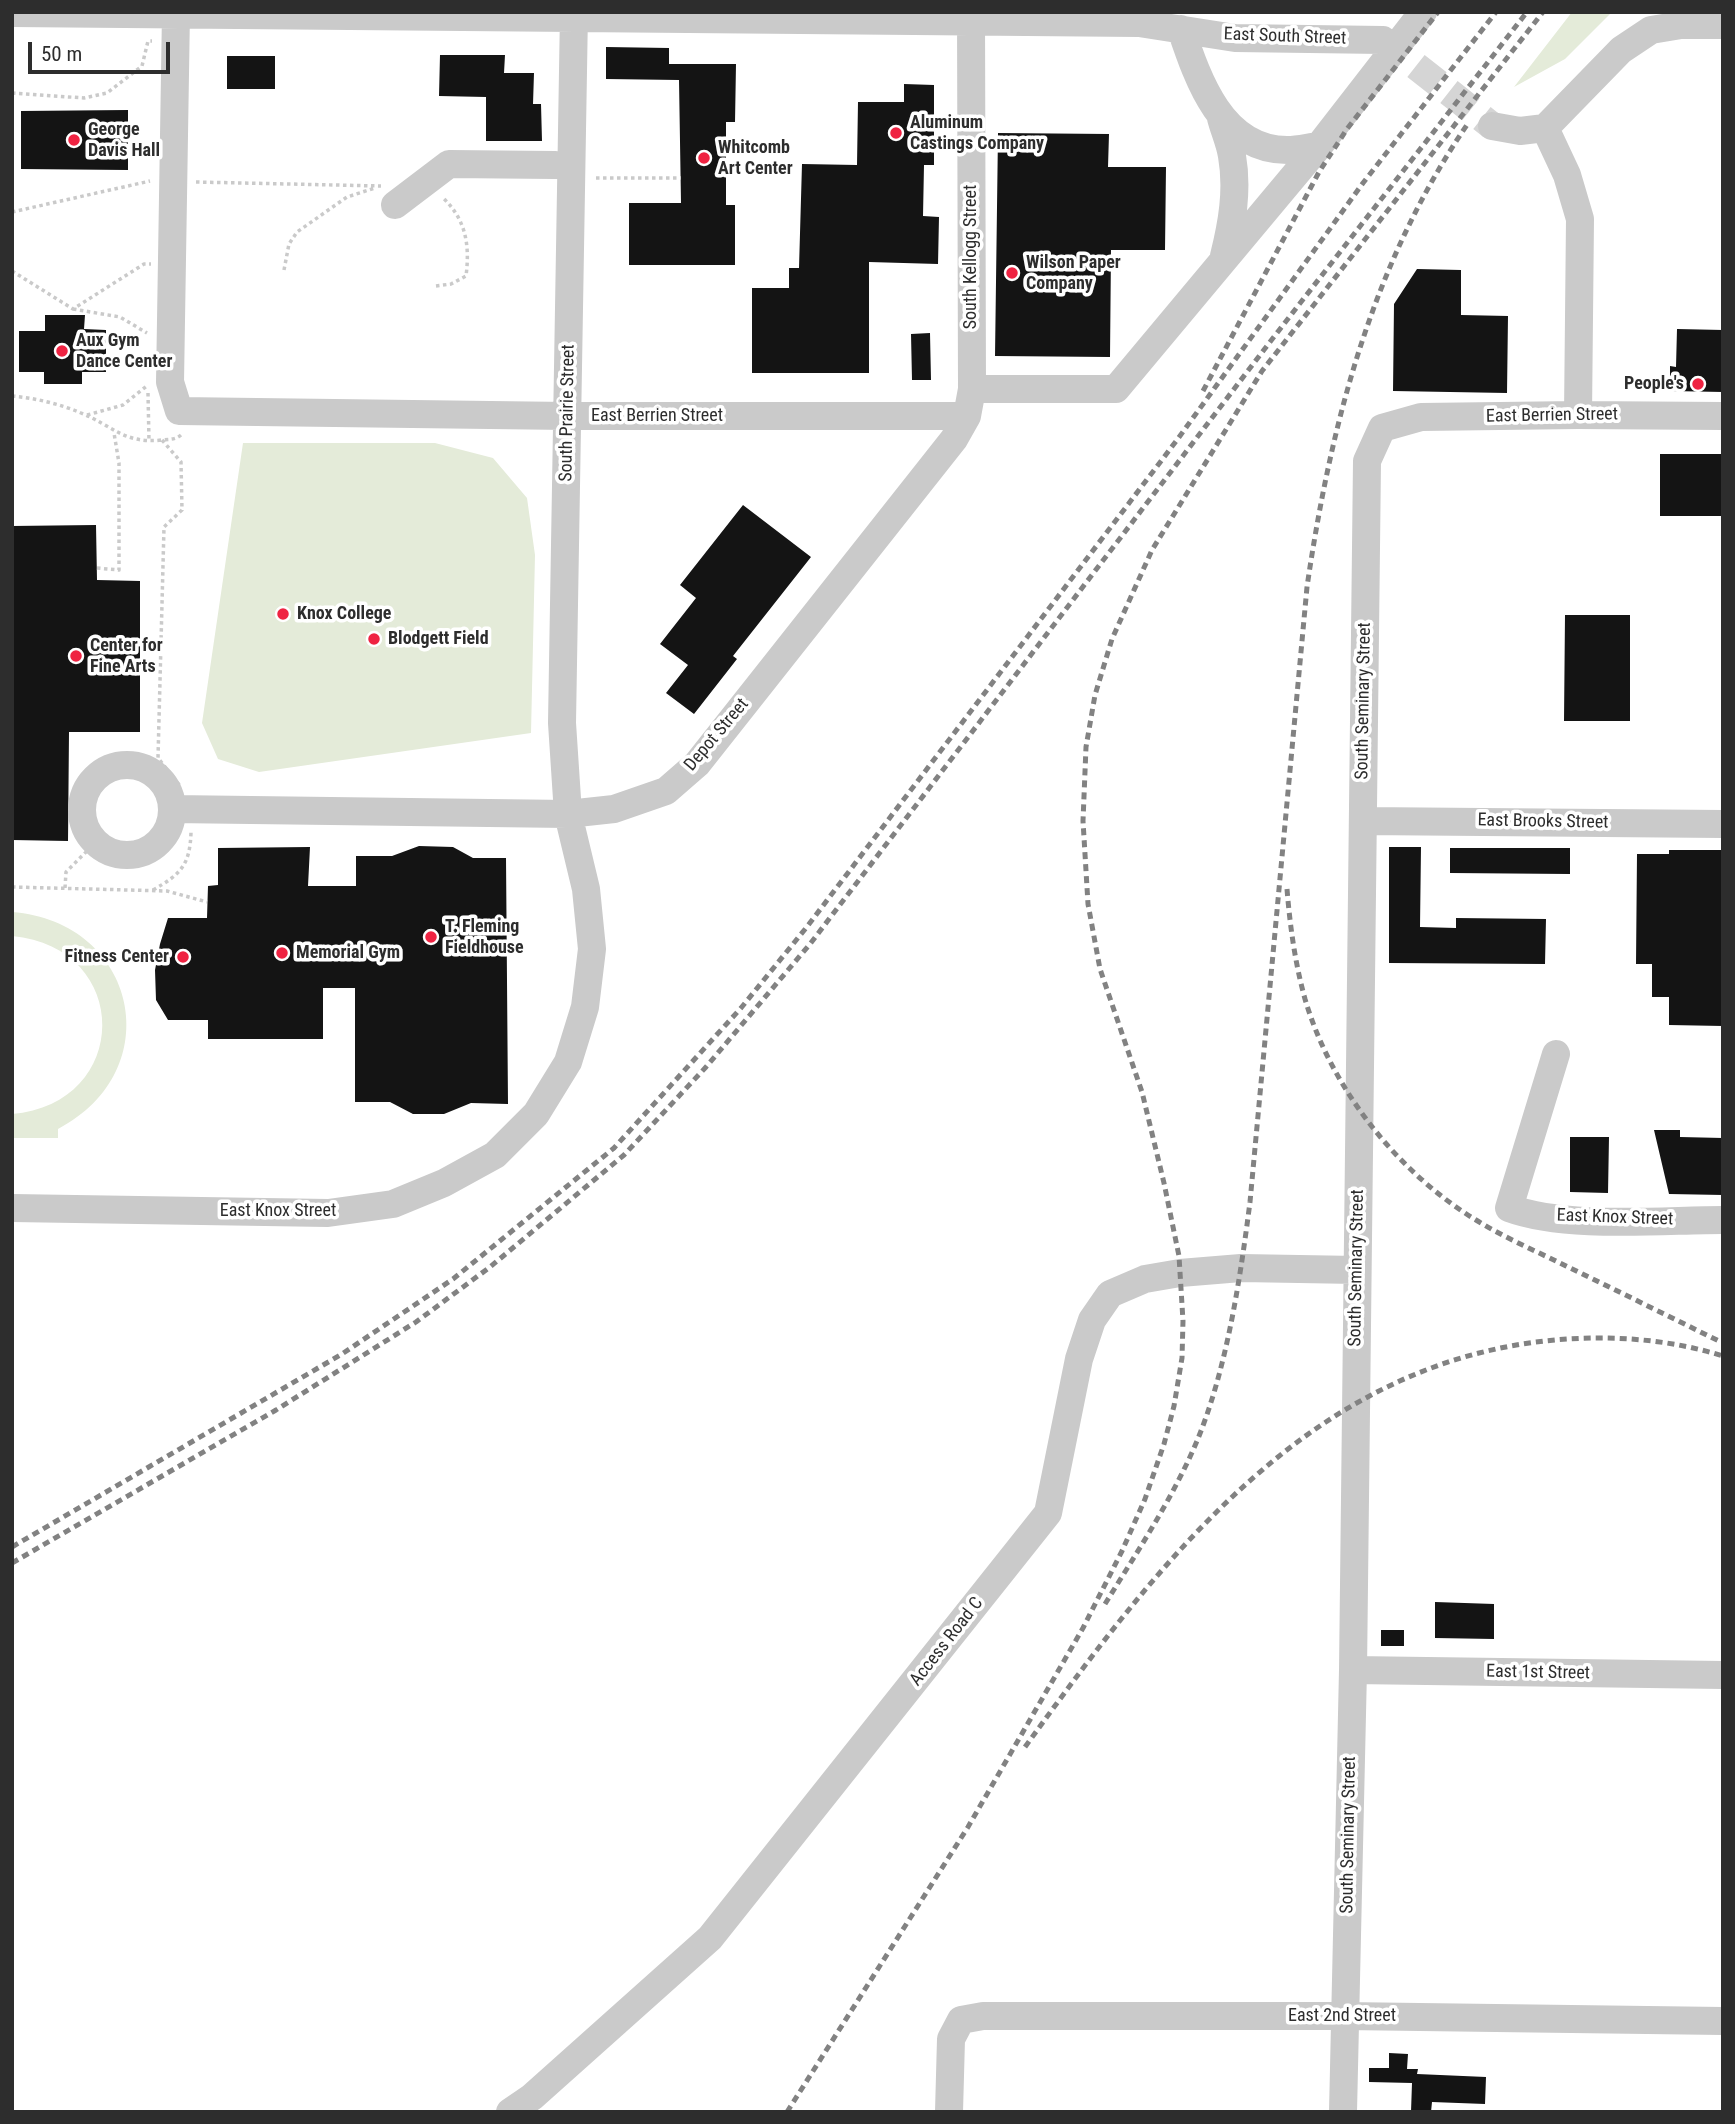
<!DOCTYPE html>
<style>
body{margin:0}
#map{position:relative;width:1735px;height:2124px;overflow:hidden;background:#fff;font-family:"Roboto Condensed",sans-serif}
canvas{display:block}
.frame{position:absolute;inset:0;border:14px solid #2d2d2d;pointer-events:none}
.scale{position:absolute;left:28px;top:42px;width:142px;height:32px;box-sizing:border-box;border:4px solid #2d2d2d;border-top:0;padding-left:9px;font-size:21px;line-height:24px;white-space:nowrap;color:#2d2d2d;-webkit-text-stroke:5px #fff;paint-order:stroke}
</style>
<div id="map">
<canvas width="1735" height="2124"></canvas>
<div class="frame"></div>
<div class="scale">50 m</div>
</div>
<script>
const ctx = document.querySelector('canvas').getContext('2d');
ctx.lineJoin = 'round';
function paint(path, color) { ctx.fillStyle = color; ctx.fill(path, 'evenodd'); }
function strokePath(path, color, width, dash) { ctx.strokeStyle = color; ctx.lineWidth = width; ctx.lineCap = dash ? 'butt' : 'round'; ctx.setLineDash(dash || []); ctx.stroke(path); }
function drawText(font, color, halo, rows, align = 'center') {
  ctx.font = font + ' "Roboto Condensed",sans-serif'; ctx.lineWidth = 7; ctx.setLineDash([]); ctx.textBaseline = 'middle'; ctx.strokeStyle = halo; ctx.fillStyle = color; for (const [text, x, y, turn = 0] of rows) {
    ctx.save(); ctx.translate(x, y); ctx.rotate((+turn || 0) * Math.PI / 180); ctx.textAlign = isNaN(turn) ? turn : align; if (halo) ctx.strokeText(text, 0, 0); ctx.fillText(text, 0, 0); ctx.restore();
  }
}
const green = new Path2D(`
 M 1572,12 L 1612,12 L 1565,59 L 1514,87 Z
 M 243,443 L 435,443 L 493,458 L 527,498 L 535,555 L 531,733 L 259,772 L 218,759 L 202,723 Z
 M 12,912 C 138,922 170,1071 58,1129 L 58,1138 L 12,1138 L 12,1114 C 132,1104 133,947 12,936 Z`);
const building = new Path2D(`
 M 606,47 L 669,48 L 669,64 L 736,64 L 735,122 L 726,122 L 726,205 L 735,205 L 735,265 L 629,265 L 629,203 L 681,203 L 679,80 L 606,79 Z
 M 440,55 L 505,55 L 504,73 L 534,73 L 533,104 L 541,104 L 542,141 L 486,141 L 486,97 L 439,96 Z
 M 227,56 L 275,56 L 275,89 L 227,89 Z
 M 904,84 L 934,85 L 934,165 L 924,165 L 923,216 L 939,217 L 938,264 L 869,262 L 869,373 L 752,373 L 752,288 L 789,288 L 789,268 L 799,268 L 802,164 L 857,165 L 858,102 L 904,102 Z
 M 128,110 L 128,170 L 21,169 L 21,111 Z
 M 998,133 L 1109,134 L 1108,167 L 1166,167 L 1165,250 L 1111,250 L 1110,357 L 995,356 Z
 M 1417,269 L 1461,270 L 1461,315 L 1508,316 L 1507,393 L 1393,391 L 1394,304 Z
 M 45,315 L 85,315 L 84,329 L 106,330 L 106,372 L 82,372 L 82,384 L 44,384 L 44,372 L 19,372 L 19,331 L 45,331 Z
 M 1677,329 L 1723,330 L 1723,392 L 1670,391 L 1670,366 L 1676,367 Z
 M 930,333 L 931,380 L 912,380 L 911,334 Z
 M 1660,454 L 1723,454 L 1723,516 L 1660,516 Z
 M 743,505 L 811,557 L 733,656 L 737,659 L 694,714 L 666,693 L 688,665 L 660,644 L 696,598 L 680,585 Z
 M 96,525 L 97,580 L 140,581 L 140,732 L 69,732 L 68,841 L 12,840 L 12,526 Z
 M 1565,615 L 1630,615 L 1630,721 L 1564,721 Z
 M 419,846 L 453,847 L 473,858 L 506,858 L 508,1104 L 471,1103 L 444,1114 L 413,1114 L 390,1102 L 355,1102 L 355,988 L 323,988 L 323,1039 L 208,1039 L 208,1020 L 168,1020 L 156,1000 L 155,970 L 160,944 L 168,918 L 207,918 L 208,886 L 218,885 L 218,848 L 310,847 L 308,886 L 356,886 L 356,856 L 392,856 Z
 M 1389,847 L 1421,847 L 1420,927 L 1456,928 L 1456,918 L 1546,919 L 1545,964 L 1389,963 Z
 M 1450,848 L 1570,848 L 1570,874 L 1450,873 Z
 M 1669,850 L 1723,850 L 1723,1026 L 1669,1025 L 1669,997 L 1652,997 L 1652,964 L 1636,964 L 1637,854 L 1669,854 Z
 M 1654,1130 L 1680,1130 L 1680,1137 L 1723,1138 L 1723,1195 L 1669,1194 Z
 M 1570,1137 L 1609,1137 L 1608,1193 L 1570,1192 Z
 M 1435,1602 L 1494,1604 L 1494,1639 L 1435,1638 Z
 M 1381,1630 L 1404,1630 L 1404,1646 L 1381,1646 Z
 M 1389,2053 L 1408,2054 L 1407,2069 L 1418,2069 L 1417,2074 L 1486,2077 L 1485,2104 L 1432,2102 L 1431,2112 L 1411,2112 L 1412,2083 L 1369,2082 L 1369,2068 L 1389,2068 Z`);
const minorTunnel = new Path2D(`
 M 1383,40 L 1492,126`);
const path = new Path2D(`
 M 12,93 L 84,98 L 107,93 L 142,66 L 148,41 L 152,41
 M 596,178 L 681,178
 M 196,182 L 381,186
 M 12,212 L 150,181
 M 284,270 L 289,244 L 297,232 L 347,197 L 375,188
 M 12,271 L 73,309 L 144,264 L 151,264
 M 436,286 L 451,284 L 466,276 C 470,245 466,219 442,197
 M 73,309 L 120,317 L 147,333
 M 148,393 L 149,441
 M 12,396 C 35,398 60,404 81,413 C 113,426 124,444 162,440 C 170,439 176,440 182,434
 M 87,415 L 123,405 L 148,385
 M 162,440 L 181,462 L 182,510 L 164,527 L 158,758 L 180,786
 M 97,568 L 119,570 L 119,463 L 114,433
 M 12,887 L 167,891 L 207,902
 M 65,888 L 66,872 L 96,842
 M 153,890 C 181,874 190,865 191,832`);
const minor = new Path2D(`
 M 176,12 L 170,382 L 179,411 L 568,416 L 967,416
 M 12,13 L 1139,23 L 1235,38 L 1383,40
 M 1181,29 C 1198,80 1222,150 1287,150 C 1298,150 1309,147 1319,146
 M 1221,118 C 1224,130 1230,143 1232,156 C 1238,190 1232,224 1224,256
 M 1492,126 L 1520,131 L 1545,128 L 1621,50 L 1651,30 L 1681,25 L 1723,25
 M 1545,128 L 1567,175 L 1580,219 L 1578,415
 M 395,205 L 449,164 L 555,165
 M 972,389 L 1116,389 L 1319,146 L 1423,12
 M82 810a45 45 0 1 1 90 0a45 45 0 1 1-90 0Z
 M 172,809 L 568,814 L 614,809 L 666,791 L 697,764 L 954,439 L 967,416 L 972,389 L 971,12
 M 1363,821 L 1723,824
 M 1556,1054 L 1509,1208 C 1566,1229 1661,1220 1723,1220
 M 12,1208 L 328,1213 L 393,1204 L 444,1183 L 495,1155 L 536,1114 L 568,1062 L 585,1007 L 592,949 L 586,889 L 568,814 L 562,723 L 574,12
 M 1353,1670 L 1723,1675
 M 510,2112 L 532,2097 L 710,1938 L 1048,1513 L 1079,1359 L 1092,1320 L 1110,1294 L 1145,1279 L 1180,1273 L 1241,1268 L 1357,1270
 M 949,2112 L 951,2039 L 961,2020 L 983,2016 L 1344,2016 L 1723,2021
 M 1343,2112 L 1353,1670 L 1367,461 L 1382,428 L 1421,417 L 1578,415 L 1723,416`);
const rail = new Path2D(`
 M 1203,391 L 1319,172 L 1347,129 L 1438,12
 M 1287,889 C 1290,926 1295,963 1305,999 C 1331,1088 1397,1172 1476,1220 C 1505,1238 1536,1251 1566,1266 C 1618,1291 1670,1317 1723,1343
 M 12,1547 L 342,1354 L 453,1279 L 614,1148 L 741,1008 L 806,928 L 1177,440 L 1363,183 L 1496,12
 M 12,1563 L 276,1410 L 416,1322 L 490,1267 L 624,1155 L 706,1067 L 810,944 L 1273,338 L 1527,12
 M 1105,1604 C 1137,1552 1173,1498 1197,1441 C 1227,1368 1240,1280 1250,1202 L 1307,587 C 1331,422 1373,261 1469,122
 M 1025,1747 C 1159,1562 1309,1362 1555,1340 C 1611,1335 1669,1339 1723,1356
 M 787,2112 L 968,1827 L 1083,1628 L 1122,1551 L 1145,1499 L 1164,1444 L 1174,1406 L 1182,1358 L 1183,1321 L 1179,1256 L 1164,1183 L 1142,1092 L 1100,969 L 1088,904 L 1083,821 L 1086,747 L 1095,695 L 1112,639 L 1152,550 L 1262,371 L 1543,12`);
const markers = [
 [896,133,7,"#ef2342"],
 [74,140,7,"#ef2342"],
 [704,158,7,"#ef2342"],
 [1012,273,7,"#ef2342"],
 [62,351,7,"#ef2342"],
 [1698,384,7,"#ef2342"],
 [283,614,7,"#ef2342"],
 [374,639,7,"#ef2342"],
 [76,656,7,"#ef2342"],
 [431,937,7,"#ef2342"],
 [282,953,7,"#ef2342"],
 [183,957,7,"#ef2342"]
];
const streetNames = [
 ["East South Street",1285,37,2],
 ["South Kellogg Street",971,257,-90],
 ["South Prairie Street",568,413,-89],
 ["East Berrien Street",657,416],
 ["East Berrien Street",1552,416,-1],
 ["South Seminary Street",1364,701,-89],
 ["Depot Street",717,735,-50],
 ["East Brooks Street",1543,822,1],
 ["East Knox Street",278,1211],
 ["East Knox Street",1615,1218,2],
 ["South Seminary Street",1357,1268,-89],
 ["Access Road C",947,1642,-52],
 ["East 1st Street",1538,1673,1],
 ["South Seminary Street",1349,1835,-89],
 ["East 2nd Street",1342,2016]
];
const poiNames = [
 ["Aluminum",910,123],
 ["Castings Company",910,144],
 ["George",88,130],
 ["Davis Hall",88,151],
 ["Whitcomb",718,148],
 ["Art Center",718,169],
 ["Wilson Paper",1026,263],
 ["Company",1026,284],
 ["Aux Gym",76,341],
 ["Dance Center",76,362],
 ["People's",1684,384,"right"],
 ["Knox College",297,614],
 ["Blodgett Field",388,639],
 ["Center for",90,646],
 ["Fine Arts",90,667],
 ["T. Fleming",445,927],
 ["Fieldhouse",445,948],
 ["Memorial Gym",296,953],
 ["Fitness Center",169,957,"right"]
];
paint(green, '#e4ebd9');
paint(building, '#141414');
strokePath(minorTunnel, '#d5d5d5', 28, [28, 14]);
strokePath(path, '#cacaca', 3.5, [3.5, 3.5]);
strokePath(minor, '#cacaca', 28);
strokePath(rail, '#828282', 5, [7, 5]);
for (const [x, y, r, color] of markers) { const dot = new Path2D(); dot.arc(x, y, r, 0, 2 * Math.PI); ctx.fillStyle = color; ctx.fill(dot); strokePath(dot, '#fff', 2.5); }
drawText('18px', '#2d2d2d', '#fff', streetNames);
drawText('bold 18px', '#2d2d2d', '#fff', poiNames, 'left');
</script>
